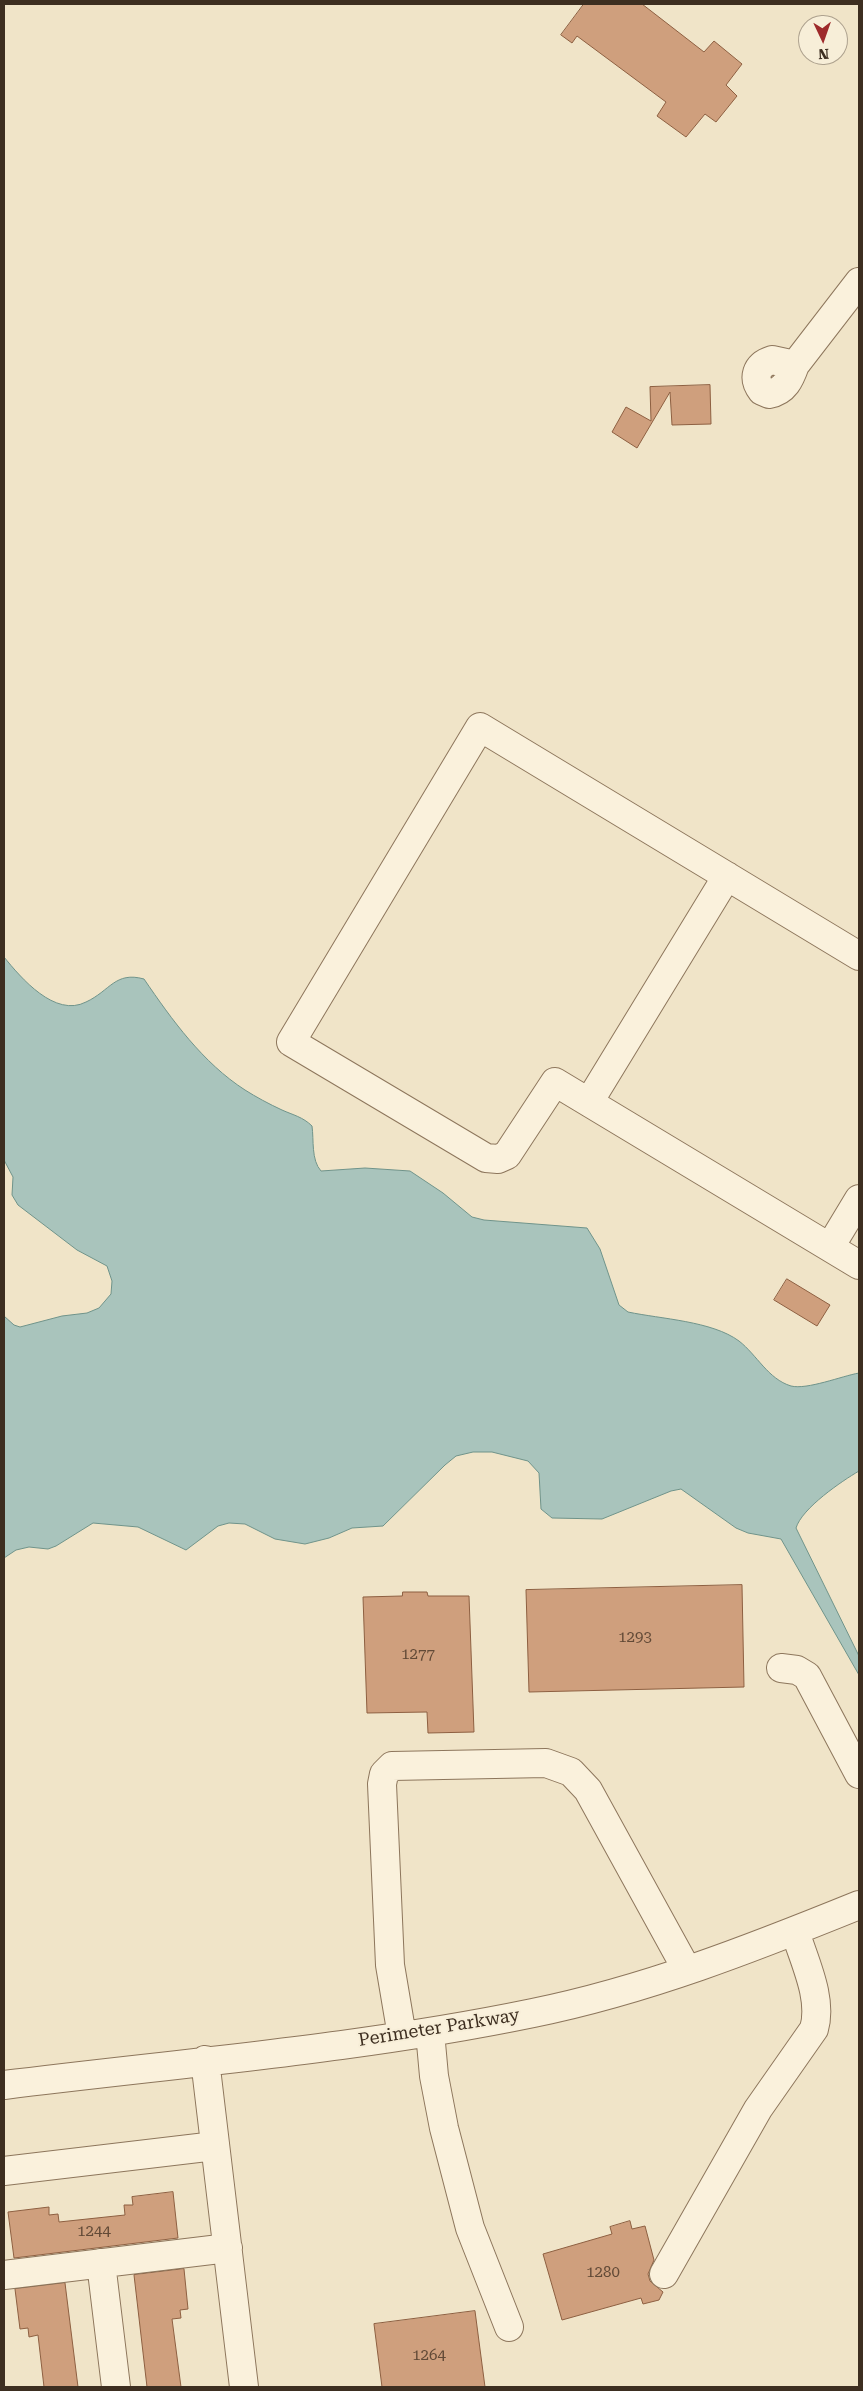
<!DOCTYPE html>
<style>
body{margin:0}
#map{position:relative;width:863px;height:2391px;overflow:hidden;background:#f0e4c8;font-family:"Roboto Serif",serif}
canvas{display:block}
.frame{position:absolute;inset:0;border:5px solid #3d2e20;pointer-events:none}
.north{position:absolute;left:798px;top:15px;width:50px;height:50px;box-sizing:border-box;background:#f7eed8;border:1px solid #ada18e;border-radius:50%;rotate:177deg;font-size:14px;font-weight:700;line-height:20px;text-align:center;color:#3d2e20}
.north::after{content:'';display:block;margin:auto;width:18px;height:22px;background:#9e2a2b;clip-path:polygon(50% 0,100% 100%,50% 72%,0 100%)}
</style>
<div id="map">
<canvas width="863" height="2391"></canvas>
<div class="frame"></div>
<div class="north">N</div>
</div>
<script>
const ctx = document.querySelector('canvas').getContext('2d');
ctx.lineJoin = 'round';
function paint(path, color) { ctx.fillStyle = color; ctx.fill(path, 'evenodd'); }
function strokePath(path, color, width, dash) { ctx.strokeStyle = color; ctx.lineWidth = width; ctx.lineCap = dash ? 'butt' : 'round'; ctx.setLineDash(dash || []); ctx.stroke(path); }
function drawText(font, color, halo, rows, align = 'center') {
  ctx.font = font + ' "Roboto Serif",serif'; ctx.lineWidth = 4; ctx.setLineDash([]); ctx.textBaseline = 'middle'; ctx.strokeStyle = halo; ctx.fillStyle = color; for (const [text, x, y, turn = 0] of rows) {
    ctx.save(); ctx.translate(x, y); ctx.rotate((+turn || 0) * Math.PI / 180); ctx.textAlign = isNaN(turn) ? turn : align; if (halo) ctx.strokeText(text, 0, 0); ctx.fillText(text, 0, 0); ctx.restore();
  }
}
const water = new Path2D(`
 M 4,957 C 21,978 55,1018 86,1002 C 110,991 115,971 144,979 C 172,1020 203,1063 245,1090 C 256,1097 269,1104 282,1110 C 293,1115 303,1117 312,1126 C 314,1140 311,1160 321,1171 L 365,1168 L 410,1171 L 443,1193 L 472,1217 L 484,1220 L 587,1228 L 600,1249 L 619,1305 L 628,1312 C 661,1319 712,1321 739,1341 C 757,1355 768,1379 791,1386 C 807,1390 842,1376 859,1373 L 859,1471 C 842,1481 802,1508 796,1528 L 859,1656 L 859,1675 L 781,1539 L 748,1533 L 736,1528 L 681,1489 L 671,1491 L 602,1519 L 552,1518 L 541,1509 L 539,1473 L 528,1461 L 492,1452 L 473,1452 L 456,1456 L 445,1465 L 383,1526 L 352,1528 L 329,1538 L 305,1544 L 275,1539 L 245,1524 L 229,1523 L 218,1526 L 186,1550 L 138,1527 L 93,1523 L 56,1546 L 48,1549 L 29,1547 L 16,1550 L 4,1558 L 4,1316 L 14,1325 L 20,1327 L 62,1316 L 87,1313 L 99,1308 L 111,1294 L 112,1281 L 107,1266 L 77,1250 L 18,1205 L 12,1195 L 13,1177 L 4,1160 Z`);
const building = new Path2D(`
 M 584,4 L 642,4 L 704,52 L 714,41 L 742,64 L 726,85 L 737,96 L 716,122 L 705,114 L 686,137 L 657,116 L 666,102 L 577,36 L 572,43 L 561,35 Z
 M 710,385 L 711,424 L 672,425 L 670,392 L 637,448 L 612,432 L 626,407 L 651,421 L 650,387 Z
 M 787,1279 L 830,1305 L 817,1326 L 774,1300 Z
 M 742,1585 L 744,1687 L 529,1692 L 526,1590 Z
 M 403,1592 L 427,1592 L 428,1596 L 469,1596 L 474,1732 L 428,1733 L 427,1712 L 367,1713 L 363,1597 L 402,1596 Z
 M 173,2192 L 178,2238 L 14,2258 L 8,2212 L 49,2207 L 49,2215 L 58,2214 L 59,2222 L 125,2215 L 124,2205 L 133,2205 L 132,2197 Z
 M 630,2221 L 632,2229 L 645,2226 L 654,2260 L 648,2274 L 650,2281 L 663,2292 L 659,2300 L 643,2304 L 641,2298 L 562,2320 L 543,2254 L 612,2234 L 610,2227 Z
 M 184,2269 L 188,2309 L 180,2310 L 181,2318 L 172,2319 L 181,2387 L 147,2387 L 134,2275 Z
 M 65,2283 L 78,2387 L 44,2387 L 38,2335 L 29,2337 L 28,2328 L 20,2329 L 15,2289 Z
 M 475,2311 L 485,2387 L 382,2387 L 374,2324 Z`);
const minor = new Path2D(`
 M 772,360 L 795,365 C 790,379 785,391 769,394 L 762,391 C 752,378 756,365 772,360 Z
 M 795,365 L 859,282
 M 859,956 L 480,727 L 291,1042 L 486,1158 L 498,1159 L 507,1155 L 555,1082 L 859,1265
 M 589,1102 L 727,876
 M 830,1247 L 859,1199
 M 781,1668 L 797,1670 L 807,1676 L 859,1774
 M 430,2032 L 434,2076 L 444,2128 L 470,2228 L 509,2327
 M 402,2036 L 390,1965 L 382,1784 L 384,1774 L 392,1766 L 546,1763 L 571,1772 L 588,1790 L 687,1970
 M 205,2060 L 244,2387
 M 4,2085 C 180,2063 359,2049 533,2013 C 646,1990 753,1948 859,1905
 M 4,2171 L 215,2146
 M 101,2263 L 116,2387
 M 664,2274 L 758,2109 L 814,2029 C 823,1998 804,1961 795,1931
 M 4,2275 L 228,2248`);
const numberNames = [
 ["1293",635,1638],
 ["1277",418,1655],
 ["1244",94,2232],
 ["1280",603,2273],
 ["1264",429,2356]
];
const streetNames = [
 ["Perimeter Parkway",439,2028,-9]
];
paint(water, '#a9c4bc');
strokePath(water, '#6f938a', 1);
paint(building, '#cf9f7d');
strokePath(building, '#8d5f41', 1);
strokePath(minor, '#8d765c', 30);
strokePath(minor, '#faf1dc', 28);
drawText('15px', '#624a37', null, numberNames);
drawText('18px', '#3d2e20', '#f7eed8', streetNames);
</script>
